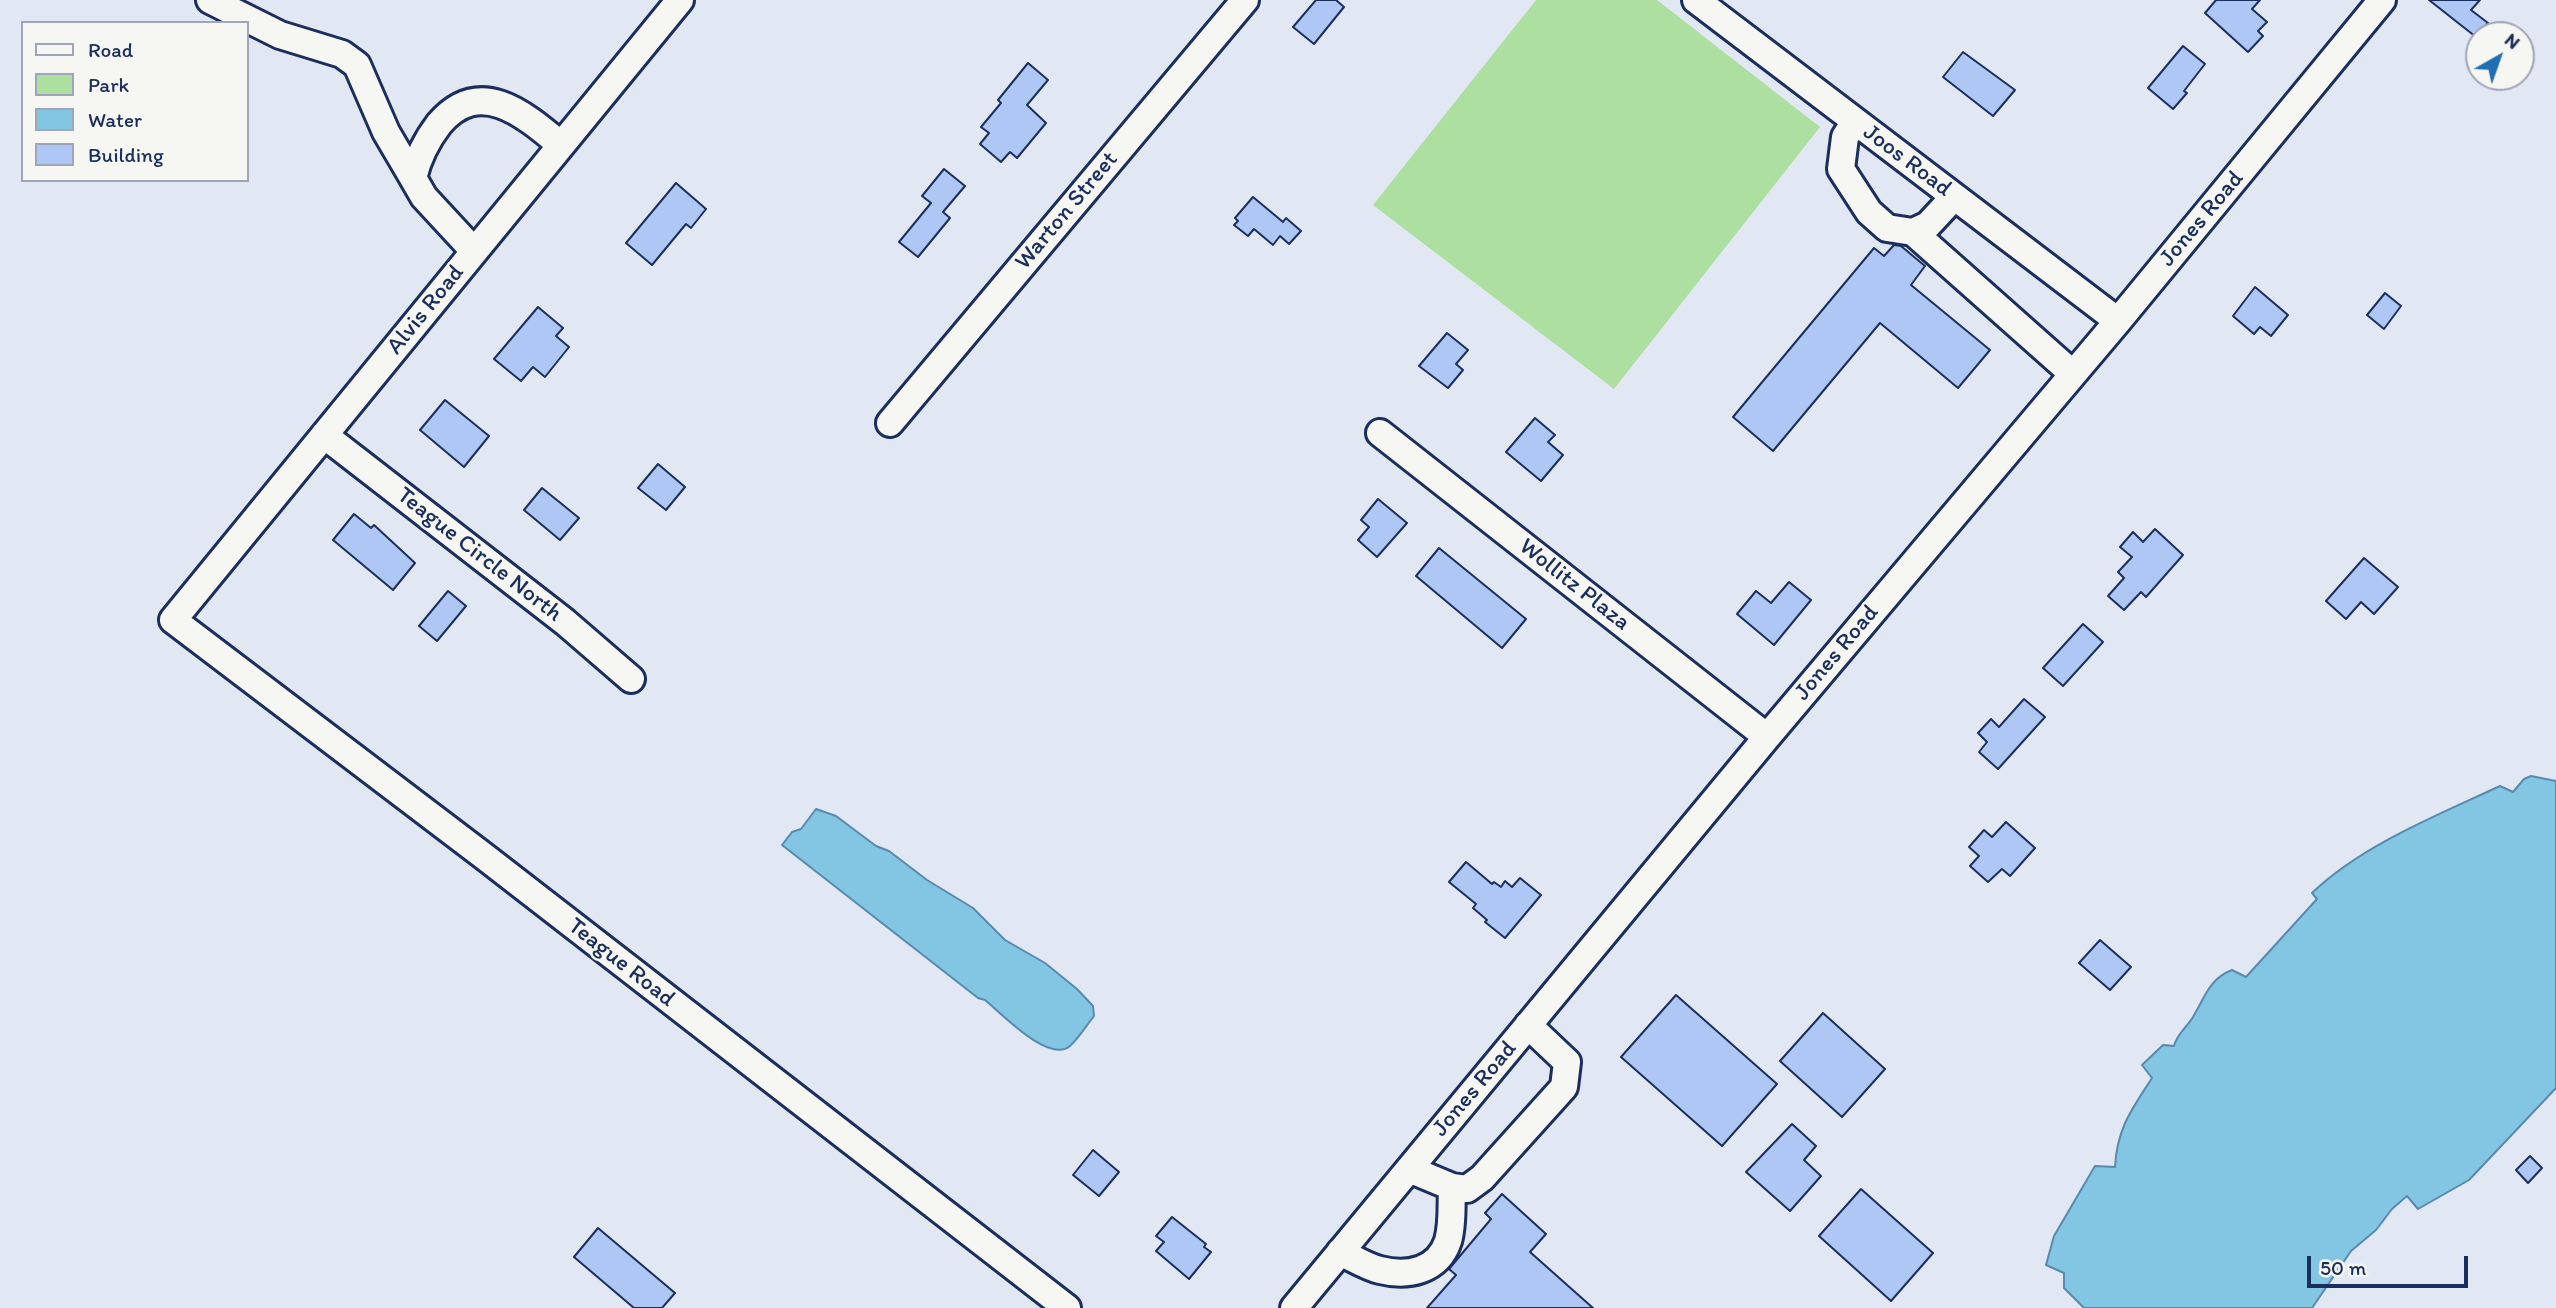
<!DOCTYPE html>
<style>
body{margin:0}
#map{position:relative;width:2556px;height:1308px;overflow:hidden;background:#e1e8f3;font-family:Itim,sans-serif}
canvas{display:block}
.legend{position:absolute;left:21px;top:21px;width:228px;height:161px;box-sizing:border-box;background:#f6f6f2;border:2px solid #9ea6b7;margin:0;padding:9px 12px;list-style:none;font-size:21px;color:#1b2f5e}
.legend li{display:flex;align-items:center;gap:14px;height:35px}
.legend b{width:35px;border:2px solid #9ea6b7}
.north{position:absolute;left:2465px;top:21px;width:70px;height:70px;box-sizing:border-box;background:#f6f6f2;border:2px solid #9ea6b7;border-radius:50%;rotate:40deg;font-size:19px;font-weight:700;line-height:28px;text-align:center;color:#1b2f5e}
.north::after{content:'';display:block;margin:auto;width:24px;height:32px;background:#1f6fb2;clip-path:polygon(50% 0,100% 100%,50% 72%,0 100%)}
.scale{position:absolute;left:2307px;top:1256px;width:161px;height:32px;box-sizing:border-box;border:4px solid #1b2f5e;border-top:0;padding-left:9px;font-size:21px;line-height:24px;white-space:nowrap;color:#1b2f5e;-webkit-text-stroke:5px #f6f6f2;paint-order:stroke}
</style>
<div id="map">
<canvas width="2556" height="1308"></canvas>
<ul class="legend">
<li><b style="height:9px;background:#f6f6f2"></b>Road</li>
<li><b style="height:19px;background:#addfa0"></b>Park</li>
<li><b style="height:19px;background:#83c6e4"></b>Water</li>
<li><b style="height:19px;background:#afc7f5"></b>Building</li>
</ul>
<div class="north">N</div>
<div class="scale">50 m</div>
</div>
<script>
const ctx = document.querySelector('canvas').getContext('2d');
ctx.lineJoin = 'round';
function paint(path, color) { ctx.fillStyle = color; ctx.fill(path, 'evenodd'); }
function strokePath(path, color, width, dash) { ctx.strokeStyle = color; ctx.lineWidth = width; ctx.lineCap = dash ? 'butt' : 'round'; ctx.setLineDash(dash || []); ctx.stroke(path); }
function drawText(font, color, halo, rows, align = 'center') {
  ctx.font = font + ' Itim,sans-serif'; ctx.lineWidth = 5; ctx.setLineDash([]); ctx.textBaseline = 'middle'; ctx.strokeStyle = halo; ctx.fillStyle = color; for (const [text, x, y, turn = 0] of rows) {
    ctx.save(); ctx.translate(x, y); ctx.rotate((+turn || 0) * Math.PI / 180); ctx.textAlign = isNaN(turn) ? turn : align; if (halo) ctx.strokeText(text, 0, 0); ctx.fillText(text, 0, 0); ctx.restore();
  }
}
const green = new Path2D(`
 M 1536,0 L 1657,0 L 1820,127 L 1614,389 L 1373,205 Z`);
const water = new Path2D(`
 M 2531,776 L 2556,781 L 2556,1088 L 2469,1180 L 2418,1209 L 2407,1196 L 2392,1209 L 2376,1230 L 2351,1251 L 2312,1308 L 2084,1308 L 2064,1288 L 2064,1273 L 2046,1265 L 2054,1236 L 2095,1166 L 2115,1167 C 2117,1128 2132,1109 2152,1078 L 2142,1065 L 2163,1045 L 2174,1046 C 2177,1034 2187,1027 2193,1017 C 2205,997 2209,979 2232,970 L 2246,977 L 2317,899 L 2312,893 C 2362,845 2438,815 2500,786 L 2513,792 L 2524,779 Z
 M 816,809 L 836,816 L 876,846 L 889,851 L 927,880 L 973,908 L 1005,940 L 1045,963 L 1077,989 L 1093,1006 L 1094,1016 C 1086,1026 1079,1038 1070,1046 C 1049,1064 1001,1013 985,1000 L 978,998 L 782,845 L 792,832 L 801,829 Z`);
const building = new Path2D(`
 M 1316,0 L 1336,0 L 1344,7 L 1314,44 L 1293,27 Z
 M 2216,0 L 2260,0 L 2252,9 L 2267,22 L 2258,31 L 2263,36 L 2248,52 L 2205,13 Z
 M 2429,0 L 2480,0 L 2471,10 L 2488,23 L 2476,37 Z
 M 2183,46 L 2205,64 L 2184,91 L 2187,93 L 2173,109 L 2148,88 Z
 M 1963,52 L 2015,90 L 1993,116 L 1943,77 Z
 M 1028,63 L 1048,80 L 1027,105 L 1046,123 L 1017,158 L 1010,152 L 1001,162 L 980,144 L 989,133 L 981,127 L 1001,103 L 998,100 Z
 M 944,169 L 965,186 L 943,212 L 950,218 L 918,257 L 899,242 L 931,203 L 922,196 Z
 M 676,183 L 706,209 L 691,228 L 686,224 L 652,265 L 626,243 Z
 M 1253,197 L 1283,222 L 1286,218 L 1301,231 L 1289,244 L 1280,236 L 1273,245 L 1254,229 L 1248,236 L 1234,225 L 1238,221 L 1235,218 Z
 M 1894,245 L 1901,246 L 1925,266 L 1911,285 L 1990,350 L 1958,388 L 1880,323 L 1773,451 L 1733,417 L 1874,248 L 1884,256 Z
 M 2255,287 L 2288,315 L 2271,336 L 2260,327 L 2254,334 L 2233,316 Z
 M 2385,293 L 2401,306 L 2384,329 L 2367,315 Z
 M 538,307 L 563,328 L 556,336 L 569,347 L 545,377 L 533,367 L 521,381 L 494,359 Z
 M 1447,333 L 1468,350 L 1456,364 L 1463,370 L 1448,388 L 1419,366 Z
 M 445,400 L 489,436 L 464,467 L 420,430 Z
 M 1535,418 L 1555,435 L 1548,442 L 1563,455 L 1541,481 L 1506,452 Z
 M 658,464 L 685,487 L 666,510 L 638,488 Z
 M 542,488 L 579,518 L 560,540 L 524,510 Z
 M 1378,499 L 1407,523 L 1377,557 L 1358,540 L 1369,527 L 1361,520 Z
 M 354,514 L 371,528 L 374,525 L 415,563 L 393,590 L 333,540 Z
 M 2155,529 L 2183,555 L 2146,597 L 2141,592 L 2124,610 L 2108,596 L 2124,578 L 2118,572 L 2132,557 L 2120,547 L 2133,532 L 2143,542 Z
 M 1439,548 L 1526,619 L 1502,648 L 1416,576 Z
 M 2364,558 L 2398,587 L 2374,614 L 2361,602 L 2346,619 L 2326,601 Z
 M 1789,582 L 1811,600 L 1774,645 L 1737,614 L 1756,591 L 1771,603 Z
 M 448,591 L 466,606 L 437,641 L 419,626 Z
 M 2083,624 L 2103,642 L 2063,686 L 2043,668 Z
 M 2024,699 L 2045,717 L 1998,769 L 1979,752 L 1987,742 L 1978,733 L 1991,719 L 1999,727 Z
 M 2006,822 L 2035,848 L 2010,876 L 2002,869 L 1988,882 L 1970,866 L 1979,856 L 1969,847 L 1984,830 L 1992,837 Z
 M 1466,862 L 1492,884 L 1494,882 L 1501,887 L 1505,881 L 1512,887 L 1520,878 L 1541,895 L 1505,938 L 1485,922 L 1487,920 L 1473,908 L 1476,904 L 1449,882 Z
 M 2100,940 L 2131,967 L 2110,990 L 2079,963 Z
 M 1676,995 L 1777,1084 L 1722,1146 L 1621,1057 Z
 M 1823,1013 L 1885,1069 L 1842,1117 L 1780,1061 Z
 M 1792,1124 L 1816,1146 L 1804,1160 L 1821,1176 L 1790,1211 L 1746,1172 Z
 M 1093,1150 L 1119,1172 L 1099,1196 L 1073,1175 Z
 M 2530,1156 L 2542,1168 L 2528,1183 L 2516,1170 Z
 M 1861,1189 L 1933,1253 L 1891,1301 L 1819,1236 Z
 M 1502,1194 L 1546,1234 L 1530,1252 L 1593,1308 L 1427,1308 L 1456,1275 L 1449,1269 L 1491,1219 L 1485,1213 Z
 M 1172,1217 L 1206,1244 L 1204,1247 L 1211,1252 L 1189,1279 L 1156,1251 L 1164,1242 L 1156,1236 Z
 M 598,1228 L 675,1293 L 662,1308 L 634,1308 L 574,1257 Z`);
const minor = new Path2D(`
 M 210,0 L 280,35 L 342,54 L 357,65 L 386,132 L 413,178
 M 680,0 L 173,620 L 485,857 L 1067,1308
 M 1696,0 L 2118,321
 M 1855,122 L 1845,137 L 1841,169 L 1869,212 L 1887,228 L 1913,232 L 1928,225 L 1954,197
 M 1913,232 L 2073,374
 M 474,251 L 424,197 L 413,178 C 418,157 426,141 439,124 C 480,76 524,114 561,145
 M 890,423 L 1245,0
 M 1380,433 L 1767,737
 M 324,435 L 565,622 L 631,679
 M 1409,1169 L 1452,1187 L 1467,1189 L 1482,1178 L 1564,1087 L 1567,1062 L 1528,1025
 M 1340,1252 C 1353,1258 1367,1267 1380,1270 C 1408,1277 1438,1271 1448,1241 C 1453,1224 1451,1205 1452,1187
 M 1294,1308 L 1767,737 L 2118,321 L 2382,0`);
const streetNames = [
 ["Joos Road",1907,161,37],
 ["Warton Street",1067,211,-50],
 ["Jones Road",2202,219,-50],
 ["Alvis Road",426,310,-51],
 ["Teague Circle North",479,555,38],
 ["Wollitz Plaza",1574,585,38],
 ["Jones Road",1837,653,-50],
 ["Teague Road",621,963,38],
 ["Jones Road",1475,1089,-50]
];
paint(green, '#addfa0');
paint(water, '#83c6e4');
strokePath(water, '#598aae', 2);
paint(building, '#afc7f5');
strokePath(building, '#1b2f5e', 2);
strokePath(minor, '#1b2f5e', 32);
strokePath(minor, '#f6f6f2', 26);
drawText('24px', '#1b2f5e', '#f6f6f2', streetNames);
</script>
